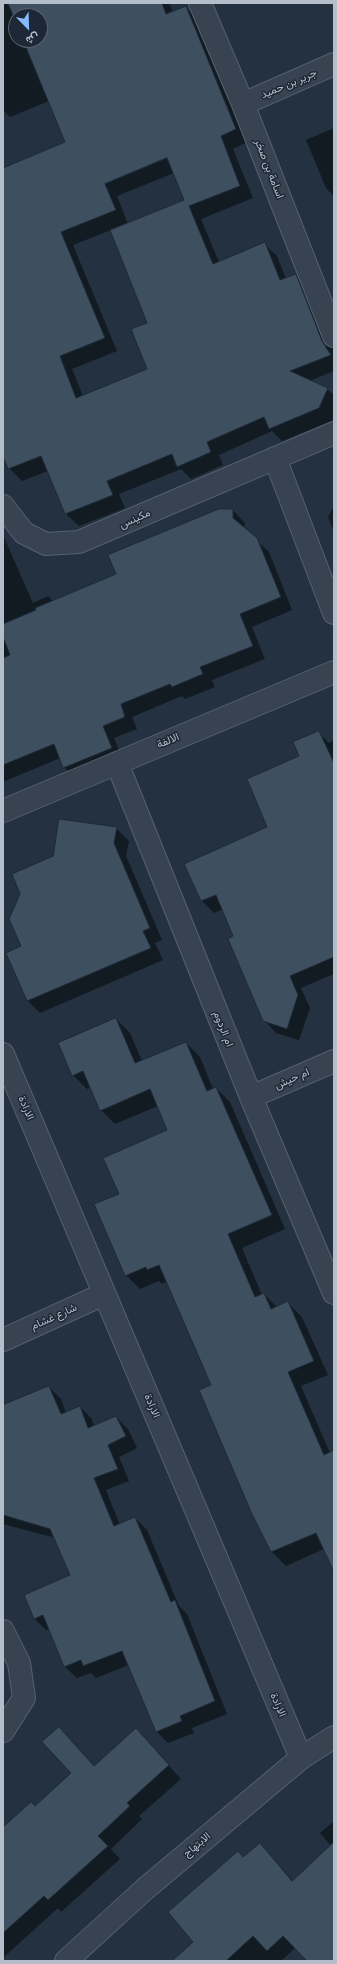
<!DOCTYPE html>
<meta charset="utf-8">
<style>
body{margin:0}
#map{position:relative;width:337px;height:1964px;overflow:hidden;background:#233141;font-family:"Fira Sans Condensed",Vazirmatn,sans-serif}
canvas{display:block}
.frame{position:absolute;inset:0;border:4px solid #b4becb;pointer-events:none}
.north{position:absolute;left:8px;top:8px;width:40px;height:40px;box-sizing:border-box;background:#1c2836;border:1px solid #596472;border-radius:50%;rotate:157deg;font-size:11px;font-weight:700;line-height:16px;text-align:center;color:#b4becb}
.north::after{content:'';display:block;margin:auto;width:14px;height:18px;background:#85baff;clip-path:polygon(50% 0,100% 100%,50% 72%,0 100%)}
</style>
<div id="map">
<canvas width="337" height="1964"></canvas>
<div class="frame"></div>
<div class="north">ش</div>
</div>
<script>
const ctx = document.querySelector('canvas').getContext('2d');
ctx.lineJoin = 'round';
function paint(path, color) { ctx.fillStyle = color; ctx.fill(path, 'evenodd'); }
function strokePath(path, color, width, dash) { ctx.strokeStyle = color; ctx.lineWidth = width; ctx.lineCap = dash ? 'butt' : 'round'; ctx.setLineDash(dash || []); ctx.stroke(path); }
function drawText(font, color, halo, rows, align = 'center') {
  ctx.font = font + ' "Fira Sans Condensed",Vazirmatn,sans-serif'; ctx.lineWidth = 3; ctx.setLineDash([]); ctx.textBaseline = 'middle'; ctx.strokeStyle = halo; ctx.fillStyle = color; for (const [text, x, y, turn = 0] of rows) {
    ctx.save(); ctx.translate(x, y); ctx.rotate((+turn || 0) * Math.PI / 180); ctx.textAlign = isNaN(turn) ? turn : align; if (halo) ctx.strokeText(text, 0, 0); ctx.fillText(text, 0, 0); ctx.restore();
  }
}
const shadow = new Path2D(`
 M 3,3 L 169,3 L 173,12 L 186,7 L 198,20 L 248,142 L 233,149 L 253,198 L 201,219 L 219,262 L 264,244 L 277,256 L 286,279 L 296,275 L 309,288 L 334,352 L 334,371 L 309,381 L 327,389 L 334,395 L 334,415 L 332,421 L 282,441 L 272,431 L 219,455 L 223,465 L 191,479 L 181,469 L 119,494 L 125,508 L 79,526 L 66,514 L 48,471 L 22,481 L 9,468 L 3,454 L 3,169 L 66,143 L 49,101 L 10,117 L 3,110 ZM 16,16 L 40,16 L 40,40 L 16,40 ZM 174,173 L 185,200 L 128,224 L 117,196 ZM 111,230 L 149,323 L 149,369 L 83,396 L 72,369 L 117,351 L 73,245 Z
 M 334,128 L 334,197 L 326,188 L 306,140 Z
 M 334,506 L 334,532 L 328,517 Z
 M 233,510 L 245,523 L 244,529 L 269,552 L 292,610 L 252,627 L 265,659 L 212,680 L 215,687 L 185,699 L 182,696 L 132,717 L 137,729 L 114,738 L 123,760 L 76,779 L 64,767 L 60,758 L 3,782 L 3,535 L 33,603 L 48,596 L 53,602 L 118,575 Z
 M 319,733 L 329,743 L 334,740 L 334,974 L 301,988 L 310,1008 L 299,1040 L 276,1033 L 264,1020 L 223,909 L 214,913 L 202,901 L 186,864 L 269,827 L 300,756 Z
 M 116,828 L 129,841 L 126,856 L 162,940 L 155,943 L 163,960 L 40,1013 L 28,1001 L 8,953 L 22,947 L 54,856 Z
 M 116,1019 L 130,1033 L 142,1061 L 186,1043 L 200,1057 L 213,1089 L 216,1088 L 230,1102 L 285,1229 L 242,1248 L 262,1295 L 264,1294 L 277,1307 L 288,1303 L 302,1317 L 328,1375 L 301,1386 L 330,1453 L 334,1452 L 334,1570 L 324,1549 L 286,1566 L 272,1552 L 212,1386 L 167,1281 L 162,1284 L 159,1281 L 140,1289 L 126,1275 L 120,1194 L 169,1131 L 158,1106 L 115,1124 L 101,1110 L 91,1087 L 87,1089 L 73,1075 Z
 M 49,1387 L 61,1399 L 66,1413 L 80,1407 L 92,1419 L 94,1426 L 116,1417 L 128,1429 L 137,1448 L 119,1457 L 129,1481 L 106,1490 L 120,1525 L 135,1518 L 147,1530 L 179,1606 L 187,1614 L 227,1714 L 192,1728 L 194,1733 L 168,1743 L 156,1731 L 129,1665 L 96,1678 L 91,1673 L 77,1678 L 65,1667 L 50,1629 L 46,1630 L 34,1618 L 72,1576 L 56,1538 L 3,1524 L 3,1407 Z
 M 72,1741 L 94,1766 L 148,1743 L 181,1779 L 139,1816 L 142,1819 L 111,1849 L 120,1859 L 61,1912 L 58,1908 L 3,1958 L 3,1828 L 35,1807 L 72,1773 Z
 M 334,1821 L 334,1961 L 308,1961 L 296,1947 L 281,1961 L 173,1961 L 195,1942 L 243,1858 L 260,1844 L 293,1881 L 331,1846 L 320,1833 Z`);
const building = new Path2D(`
 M 8,3 L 162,3 L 166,14 L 186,6 L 236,129 L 221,136 L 240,186 L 189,206 L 213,264 L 265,242 L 280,280 L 296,274 L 322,341 L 331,355 L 290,371 L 328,388 L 319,408 L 269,429 L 264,417 L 207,442 L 211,452 L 177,467 L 172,454 L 107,481 L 113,495 L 65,514 L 41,456 L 8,469 L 3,457 L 3,168 L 65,142 L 23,40 L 40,40 L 40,16 L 16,16 L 16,22 ZM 167,158 L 184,200 L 110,230 L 147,323 L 131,329 L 147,369 L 76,398 L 60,356 L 105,338 L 61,232 L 116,210 L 105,184 Z
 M 219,509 L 233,509 L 233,518 L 257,538 L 281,597 L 240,614 L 253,646 L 200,667 L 203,674 L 172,687 L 170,684 L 121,704 L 125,717 L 103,726 L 112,748 L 63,768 L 54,744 L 3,765 L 3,658 L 10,655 L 3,637 L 3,624 L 36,610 L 35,608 L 116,574 L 108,555 Z
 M 319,731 L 334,763 L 334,957 L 290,976 L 298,995 L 287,1029 L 263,1021 L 228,939 L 233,936 L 216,895 L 201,901 L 184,864 L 267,827 L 247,779 L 299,756 L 293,742 Z
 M 59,819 L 117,827 L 114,843 L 150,928 L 143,931 L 151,948 L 27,1001 L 6,953 L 21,946 L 9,919 L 20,894 L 12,874 L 53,856 Z
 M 116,1018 L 135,1063 L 186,1042 L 207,1091 L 216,1087 L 272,1215 L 228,1234 L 255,1297 L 264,1293 L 271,1309 L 288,1301 L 314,1361 L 288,1372 L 324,1455 L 334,1450 L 334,1572 L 316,1533 L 271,1552 L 251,1512 L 199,1390 L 211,1385 L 159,1265 L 147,1270 L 146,1267 L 125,1276 L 94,1204 L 119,1194 L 103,1158 L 167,1130 L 150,1089 L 100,1111 L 83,1071 L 72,1076 L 58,1043 Z
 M 49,1386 L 61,1414 L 80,1406 L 88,1428 L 116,1416 L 126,1436 L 108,1445 L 118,1469 L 94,1478 L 114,1526 L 135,1517 L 171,1602 L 175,1600 L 215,1701 L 180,1716 L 182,1721 L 156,1732 L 122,1651 L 83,1666 L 81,1660 L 64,1667 L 43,1615 L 34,1619 L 24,1595 L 70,1575 L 50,1529 L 3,1515 L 3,1405 Z
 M 59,1727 L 94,1766 L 136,1728 L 169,1765 L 127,1803 L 130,1806 L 98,1836 L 108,1846 L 48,1900 L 44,1896 L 3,1933 L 3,1827 L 31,1802 L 35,1806 L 71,1773 L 42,1742 Z
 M 334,1842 L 334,1961 L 307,1961 L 283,1936 L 267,1951 L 253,1936 L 226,1961 L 172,1961 L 193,1942 L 168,1912 L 238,1851 L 243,1857 L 260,1843 L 292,1881 Z`);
const minor = new Path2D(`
 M 200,3 L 243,104 L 334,336
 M 243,104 L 334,64
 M 275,458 L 334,613
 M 3,506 L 24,533 L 46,544 L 79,542 L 334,433
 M 117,763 L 251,1097 L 334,1293
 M 3,811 L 334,672
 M 3,1054 L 301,1758
 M 251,1097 L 334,1061
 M 3,1340 L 104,1294
 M 3,1631 L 19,1663 L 24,1698 L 3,1731
 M 66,1961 L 145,1889 L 301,1758 L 334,1737`);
const streetNames = [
 ["جرير بن حميد",289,84,-23],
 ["اسامة بن صخر",269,169,69],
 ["مكينس",135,519,-24],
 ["الالفة",168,741,-23],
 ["ام الردوم",223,1029,68],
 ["ام حيش",292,1079,-24],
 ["الارادة",26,1108,67],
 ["شارع غشام",54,1317,-24],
 ["الارادة",152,1406,67],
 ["الارادة",278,1705,67],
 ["الابتهاج",197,1845,-40]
];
paint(shadow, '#0007');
paint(building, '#3e5060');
strokePath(building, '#1e2a38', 1);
strokePath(minor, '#55616e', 24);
strokePath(minor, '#374351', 22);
drawText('11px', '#b4becb', '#1c2836', streetNames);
</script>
